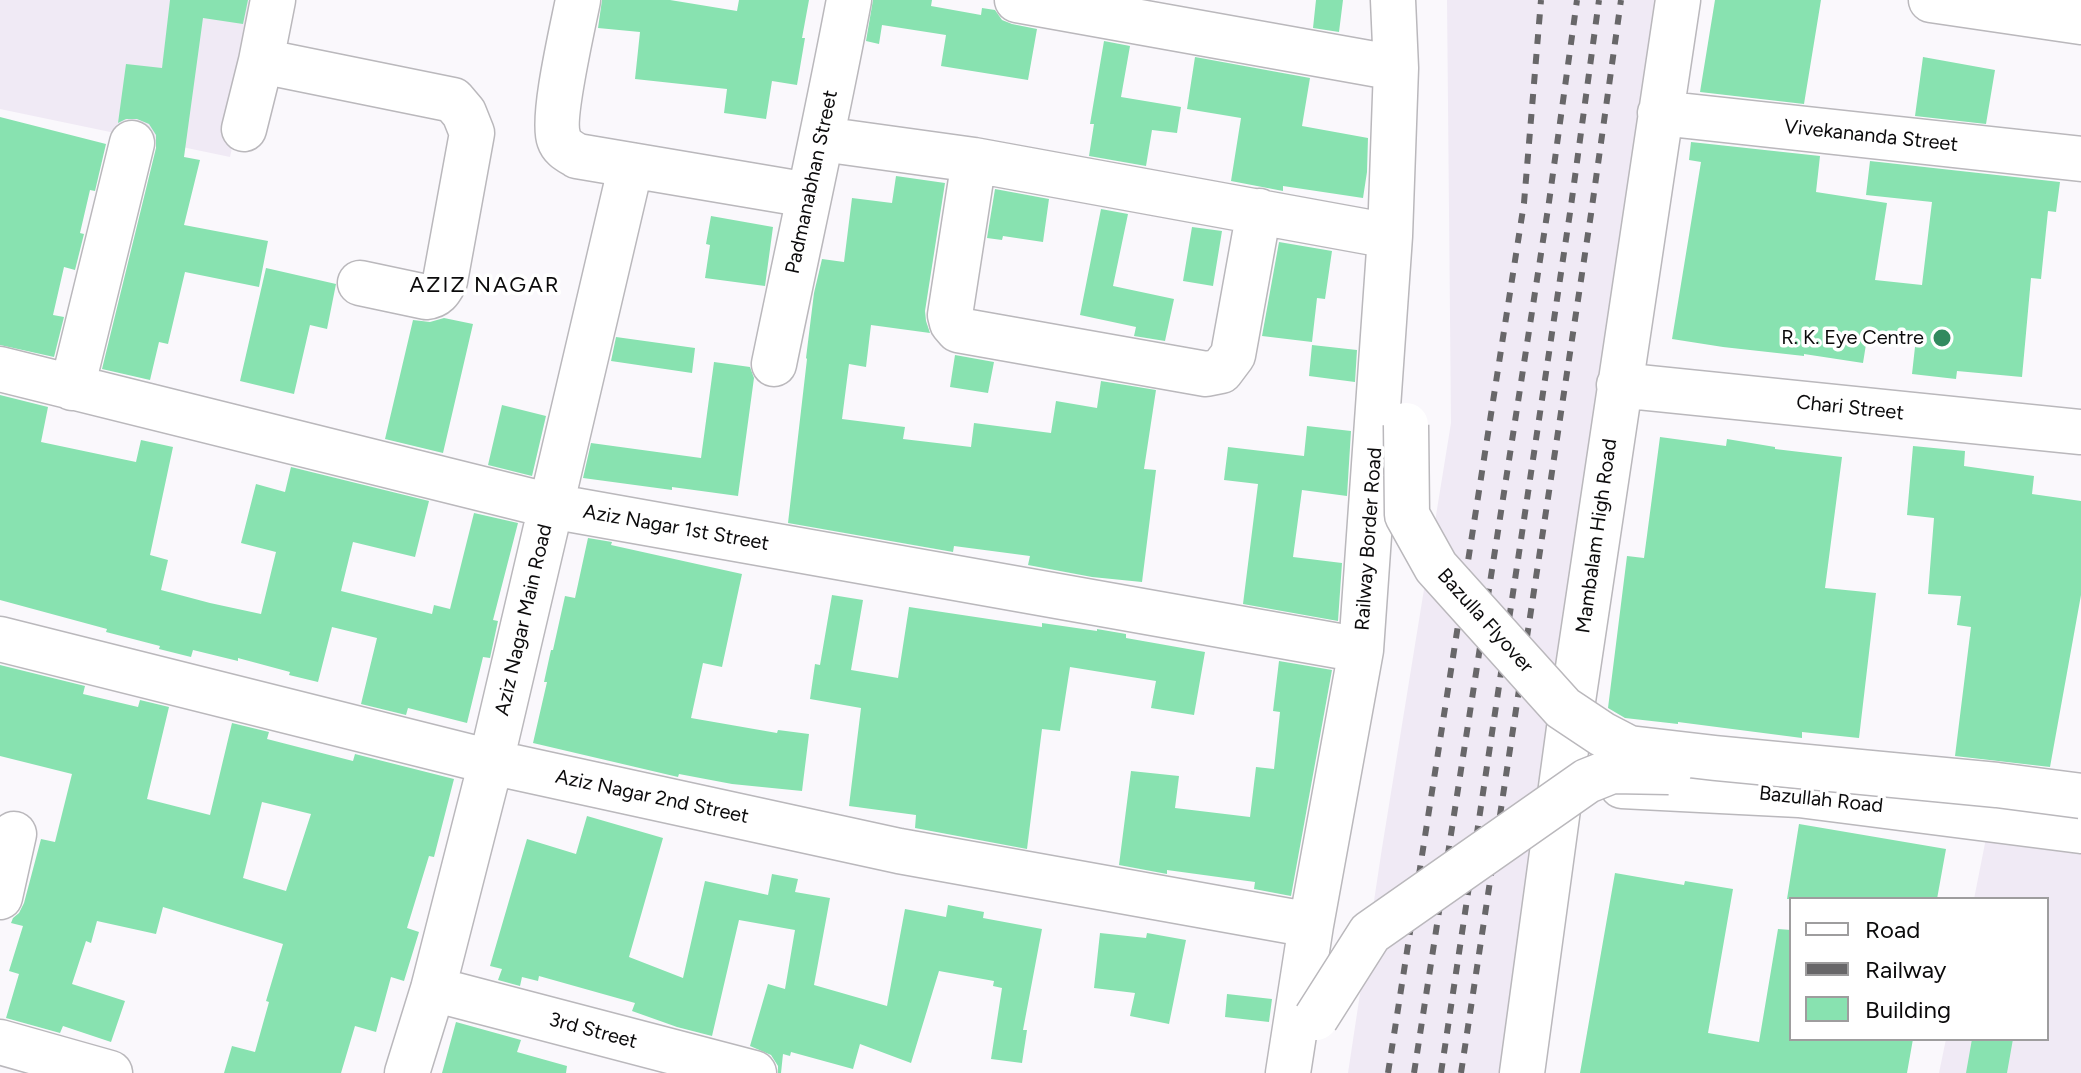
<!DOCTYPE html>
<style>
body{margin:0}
#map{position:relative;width:2081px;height:1073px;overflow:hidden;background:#faf8fc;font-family:Figtree,sans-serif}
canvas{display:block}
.legend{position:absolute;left:1789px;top:897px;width:260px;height:144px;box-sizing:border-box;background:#fff;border:2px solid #9e9d9e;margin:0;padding:10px 14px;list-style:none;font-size:24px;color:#0c0b0c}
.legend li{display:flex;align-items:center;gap:16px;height:40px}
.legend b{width:40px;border:2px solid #9e9d9e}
</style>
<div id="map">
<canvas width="2081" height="1073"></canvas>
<ul class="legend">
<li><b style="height:10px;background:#fff"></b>Road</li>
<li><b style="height:10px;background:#686769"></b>Railway</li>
<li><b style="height:22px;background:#88e2b0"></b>Building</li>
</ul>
</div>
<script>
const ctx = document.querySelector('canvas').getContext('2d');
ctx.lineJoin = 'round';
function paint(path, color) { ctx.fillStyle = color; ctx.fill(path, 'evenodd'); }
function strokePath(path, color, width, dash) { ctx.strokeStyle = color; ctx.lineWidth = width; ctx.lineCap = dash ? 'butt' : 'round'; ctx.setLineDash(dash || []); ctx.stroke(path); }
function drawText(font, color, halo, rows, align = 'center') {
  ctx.font = font + ' Figtree,sans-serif'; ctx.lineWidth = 7; ctx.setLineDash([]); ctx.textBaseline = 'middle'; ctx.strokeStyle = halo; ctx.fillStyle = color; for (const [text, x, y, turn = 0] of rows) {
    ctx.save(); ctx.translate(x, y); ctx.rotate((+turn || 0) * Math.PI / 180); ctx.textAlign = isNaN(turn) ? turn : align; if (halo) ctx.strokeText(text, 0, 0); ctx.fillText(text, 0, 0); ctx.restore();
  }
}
const built = new Path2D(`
 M 0,0 L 265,0 L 230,157 L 0,109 Z
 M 1447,0 L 1667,0 L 1512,1073 L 1348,1073 L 1382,848 L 1451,423 Z
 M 1987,833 L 2081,847 L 2081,1073 L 1939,1073 L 1946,1039 L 2047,1039 L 2047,899 L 1974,899 Z`);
const building = new Path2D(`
 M 170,0 L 248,0 L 243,24 L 203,18 L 184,157 L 200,160 L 184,225 L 268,241 L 259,287 L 185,272 L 168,344 L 159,342 L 150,380 L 102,369 L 156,148 L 156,135 L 149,124 L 137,119 L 126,119 L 118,123 L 126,64 L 162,68 Z
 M 602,0 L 670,0 L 737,11 L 739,0 L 809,0 L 802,38 L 805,38 L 797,85 L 772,81 L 766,119 L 724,113 L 727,89 L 635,79 L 640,32 L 598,28 Z
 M 873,0 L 932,0 L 931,6 L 981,15 L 982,8 L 995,10 L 1002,20 L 1012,24 L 1037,29 L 1028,80 L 941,66 L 946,35 L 882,25 L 879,44 L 866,41 Z
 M 1316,0 L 1343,0 L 1339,32 L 1313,28 Z
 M 1715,0 L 1821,0 L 1804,104 L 1700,92 Z
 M 1104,41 L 1130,46 L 1121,97 L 1181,107 L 1177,133 L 1152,130 L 1146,166 L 1089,156 L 1094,124 L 1090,124 Z
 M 1195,57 L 1310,78 L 1302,126 L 1368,138 L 1367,172 L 1363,198 L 1283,186 L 1283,191 L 1231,181 L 1241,118 L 1187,109 Z
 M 1923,57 L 1995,70 L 1986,124 L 1915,116 Z
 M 0,117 L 106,144 L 95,191 L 90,190 L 80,233 L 84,234 L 75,270 L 64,267 L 53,315 L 64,317 L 54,357 L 0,345 Z
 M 1691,142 L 1820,156 L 1816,192 L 1887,203 L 1875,280 L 1922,285 L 1932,202 L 1866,195 L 1870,161 L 2060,182 L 2056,212 L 2048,211 L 2041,279 L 2031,278 L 2022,377 L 1957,371 L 1956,379 L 1912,374 L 1916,338 L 1868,332 L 1863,363 L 1804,354 L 1804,356 L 1723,347 L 1672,339 L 1701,162 L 1689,160 Z
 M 896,176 L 945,183 L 925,311 L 926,321 L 930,333 L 871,325 L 866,367 L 849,364 L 842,419 L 905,427 L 903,439 L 971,447 L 974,423 L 1051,433 L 1056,401 L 1097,408 L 1101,381 L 1156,390 L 1144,469 L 1156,470 L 1142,582 L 1092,577 L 1028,565 L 1030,556 L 954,546 L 953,552 L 788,523 L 807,359 L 806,358 L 814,293 L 822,259 L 844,262 L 852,198 L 892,203 Z
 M 995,189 L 1049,199 L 1043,242 L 1003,236 L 1002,240 L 987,238 Z
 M 1101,209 L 1128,214 L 1113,286 L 1174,299 L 1165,341 L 1134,336 L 1136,327 L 1080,315 Z
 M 711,216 L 773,227 L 765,286 L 705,278 L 710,245 L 706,244 Z
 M 1192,227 L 1222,231 L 1213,286 L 1183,281 Z
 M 1279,242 L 1332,251 L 1325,299 L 1317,298 L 1312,342 L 1262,336 Z
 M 266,268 L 336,284 L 327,329 L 310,325 L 294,394 L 240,381 Z
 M 444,318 L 473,324 L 443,453 L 385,439 L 413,320 L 430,322 Z
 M 616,337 L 695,348 L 692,373 L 611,361 Z
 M 1312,345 L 1357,350 L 1355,382 L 1309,376 Z
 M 955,355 L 994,362 L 988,393 L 950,387 Z
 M 714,362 L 750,367 L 754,378 L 738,496 L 672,487 L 672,490 L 583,478 L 591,443 L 701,458 Z
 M 0,395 L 48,407 L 41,442 L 136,462 L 141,440 L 173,447 L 150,555 L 168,560 L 161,590 L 210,603 L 261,614 L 276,552 L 241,543 L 256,484 L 285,492 L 291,467 L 429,501 L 415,557 L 353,542 L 341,591 L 432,614 L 434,605 L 450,609 L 474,513 L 518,523 L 493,620 L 498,621 L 490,658 L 483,657 L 467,723 L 408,708 L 406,715 L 361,704 L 377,638 L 332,627 L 318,682 L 289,675 L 290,672 L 238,658 L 238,661 L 193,650 L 191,657 L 159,649 L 160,646 L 106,632 L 107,629 L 0,600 Z
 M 502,405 L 546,416 L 532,476 L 488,465 Z
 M 1307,426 L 1351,431 L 1347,496 L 1302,490 L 1293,557 L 1342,563 L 1338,621 L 1243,604 L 1258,484 L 1224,480 L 1228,447 L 1304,456 Z
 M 1660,437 L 1726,446 L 1727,439 L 1775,447 L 1775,449 L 1842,457 L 1825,588 L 1876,593 L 1859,738 L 1802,732 L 1802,738 L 1678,722 L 1678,724 L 1625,718 L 1608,708 L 1627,556 L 1644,558 Z
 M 1913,446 L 1965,451 L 1964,466 L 2034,476 L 2032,494 L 2081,501 L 2081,595 L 2050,767 L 1955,756 L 1971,627 L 1957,625 L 1961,596 L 1928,594 L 1934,518 L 1907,515 Z
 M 588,538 L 612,542 L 611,545 L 742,574 L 722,667 L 703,663 L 691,718 L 777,733 L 778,730 L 809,734 L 802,791 L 732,784 L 679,774 L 678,777 L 533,743 L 547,682 L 544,682 L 551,650 L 553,650 L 565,596 L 575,598 Z
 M 832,595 L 863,600 L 851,670 L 898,678 L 909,607 L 1042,627 L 1042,623 L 1097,631 L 1097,629 L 1126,634 L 1126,638 L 1205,652 L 1194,715 L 1151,708 L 1156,681 L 1070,667 L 1060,731 L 1042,729 L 1027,849 L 915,828 L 916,815 L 849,806 L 861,708 L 810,699 L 815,664 L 820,665 Z
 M 1279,661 L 1332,670 L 1291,896 L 1254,889 L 1255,882 L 1167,870 L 1167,874 L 1119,865 L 1131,771 L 1179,776 L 1175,808 L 1250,817 L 1256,767 L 1274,769 L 1280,712 L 1273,711 Z
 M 0,665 L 85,686 L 83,694 L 138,707 L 140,700 L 169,707 L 147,799 L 210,815 L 232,723 L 269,732 L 267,739 L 302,748 L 353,761 L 355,754 L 454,779 L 434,857 L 429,856 L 407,928 L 419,932 L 404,981 L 391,977 L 376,1032 L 355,1026 L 341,1073 L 224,1073 L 232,1046 L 255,1052 L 269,1002 L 266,1001 L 283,944 L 163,907 L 156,934 L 97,921 L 91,943 L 86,941 L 72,984 L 125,1001 L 111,1042 L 63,1026 L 60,1033 L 6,1018 L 19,974 L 9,971 L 23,926 L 11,923 L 13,918 L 19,913 L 24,903 L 41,839 L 55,842 L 72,774 L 0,756 ZM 262,802 L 311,814 L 286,891 L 243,878 Z
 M 587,816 L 663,838 L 629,957 L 683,978 L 705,881 L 768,895 L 772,874 L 798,879 L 795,892 L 830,898 L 814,985 L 887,1006 L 905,909 L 946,917 L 948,905 L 984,912 L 983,918 L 1042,929 L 1023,1030 L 1027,1030 L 1022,1063 L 991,1059 L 1002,988 L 993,986 L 994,981 L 939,971 L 911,1063 L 860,1044 L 853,1069 L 791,1052 L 790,1056 L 783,1054 L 781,1073 L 778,1073 L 778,1066 L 771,1055 L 750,1046 L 768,984 L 785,989 L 795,930 L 739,920 L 712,1036 L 677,1027 L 632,1011 L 635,1003 L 539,976 L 538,981 L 522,977 L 520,986 L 498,980 L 502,969 L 490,966 L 527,839 L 576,854 Z
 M 1799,824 L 1946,849 L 1937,899 L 1787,899 Z
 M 1615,873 L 1684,885 L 1685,881 L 1733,889 L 1708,1033 L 1759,1042 L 1778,929 L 1791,930 L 1791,1039 L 1913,1039 L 1907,1073 L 1580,1073 Z
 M 1100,933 L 1146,938 L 1147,933 L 1186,940 L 1169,1024 L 1130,1016 L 1135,993 L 1094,988 Z
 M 1227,994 L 1272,999 L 1269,1022 L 1225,1017 Z
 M 456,1022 L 521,1040 L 517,1052 L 567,1066 L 566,1073 L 442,1073 Z
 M 1972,1039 L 2013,1039 L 2007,1073 L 1966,1073 Z`);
const minor = new Path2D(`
 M 578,0 C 573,26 551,119 559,139 C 562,148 569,151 577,156 L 808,195
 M 1017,0 L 1396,68
 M 1931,0 L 2081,22
 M 261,61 L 453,100 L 464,113 L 472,133 L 445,281 C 440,290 437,296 426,297 L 360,283
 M 1660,113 L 2081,159
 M 244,129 L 261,61 L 273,0
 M 822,139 L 974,160 L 1390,236
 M 974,160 L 950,315 L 952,323 L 958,330 L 1206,374 L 1221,371 L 1233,355 L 1259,211
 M 774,364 C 799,242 826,122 849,0
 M 0,369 L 551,506 L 1361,650
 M 1619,385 L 2081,432
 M 72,388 L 132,143
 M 0,639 L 491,762 L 899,851 L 1311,925
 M 1622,786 L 1799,795 L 2081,831
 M 0,897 L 14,834
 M 433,989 L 754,1073
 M 0,1042 L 110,1073
 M 407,1073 L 433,989 L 491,762 L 631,165
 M 1288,1073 L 1311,925 L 1361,650 L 1390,236 L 1396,68 L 1393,0
 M 1522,1073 L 1570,721 L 1678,0`);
const rail = new Path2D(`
 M 1388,1073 L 1524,203 L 1541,0
 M 1414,1073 L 1549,202 L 1577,0
 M 1441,1073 L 1571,206 L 1599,0
 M 1461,1073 L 1591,214 L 1621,0`);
const minorBridge = new Path2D(`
 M 1406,425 L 1407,515 L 1436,567 L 1563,708 L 1602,734 L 1629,748 L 1715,758 L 1997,785 L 2081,796
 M 1316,1018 L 1370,933 L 1587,781 L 1612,771 L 1669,772`);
const markers = [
 [1942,338,10,"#328a5f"]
];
const streetNames = [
 ["Vivekananda Street",1871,136,6],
 ["Padmanabhan Street",812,182,-78],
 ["Chari Street",1850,408,6],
 ["Aziz Nagar 1st Street",676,528,10],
 ["Mambalam High Road",1597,536,-82],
 ["Railway Border Road",1369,539,-86],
 ["Aziz Nagar Main Road",524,620,-77],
 ["Bazulla Flyover",1485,621,48],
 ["Aziz Nagar 2nd Street",652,797,12],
 ["Bazullah Road",1821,800,6],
 ["3rd Street",593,1031,15]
];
const poiNames = [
 ["R. K. Eye Centre",1924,338]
];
const neighbourhoodNames = [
 ["AZIZ NAGAR",485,286]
];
paint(built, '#f0eaf5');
paint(building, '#88e2b0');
strokePath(minor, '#bab8bc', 47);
strokePath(minor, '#fff', 44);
strokePath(rail, '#686769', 6, [10, 10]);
strokePath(minorBridge, '#bab8bc', 47, []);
strokePath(minorBridge, '#fff', 44);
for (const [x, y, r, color] of markers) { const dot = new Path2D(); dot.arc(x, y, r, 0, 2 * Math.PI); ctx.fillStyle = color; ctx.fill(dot); strokePath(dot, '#fff', 3); }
drawText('20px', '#0c0b0c', '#fff', streetNames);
drawText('20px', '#0c0b0c', '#fff', poiNames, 'right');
ctx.letterSpacing = '2px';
drawText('22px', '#0c0b0c', '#fff', neighbourhoodNames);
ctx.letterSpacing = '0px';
</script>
